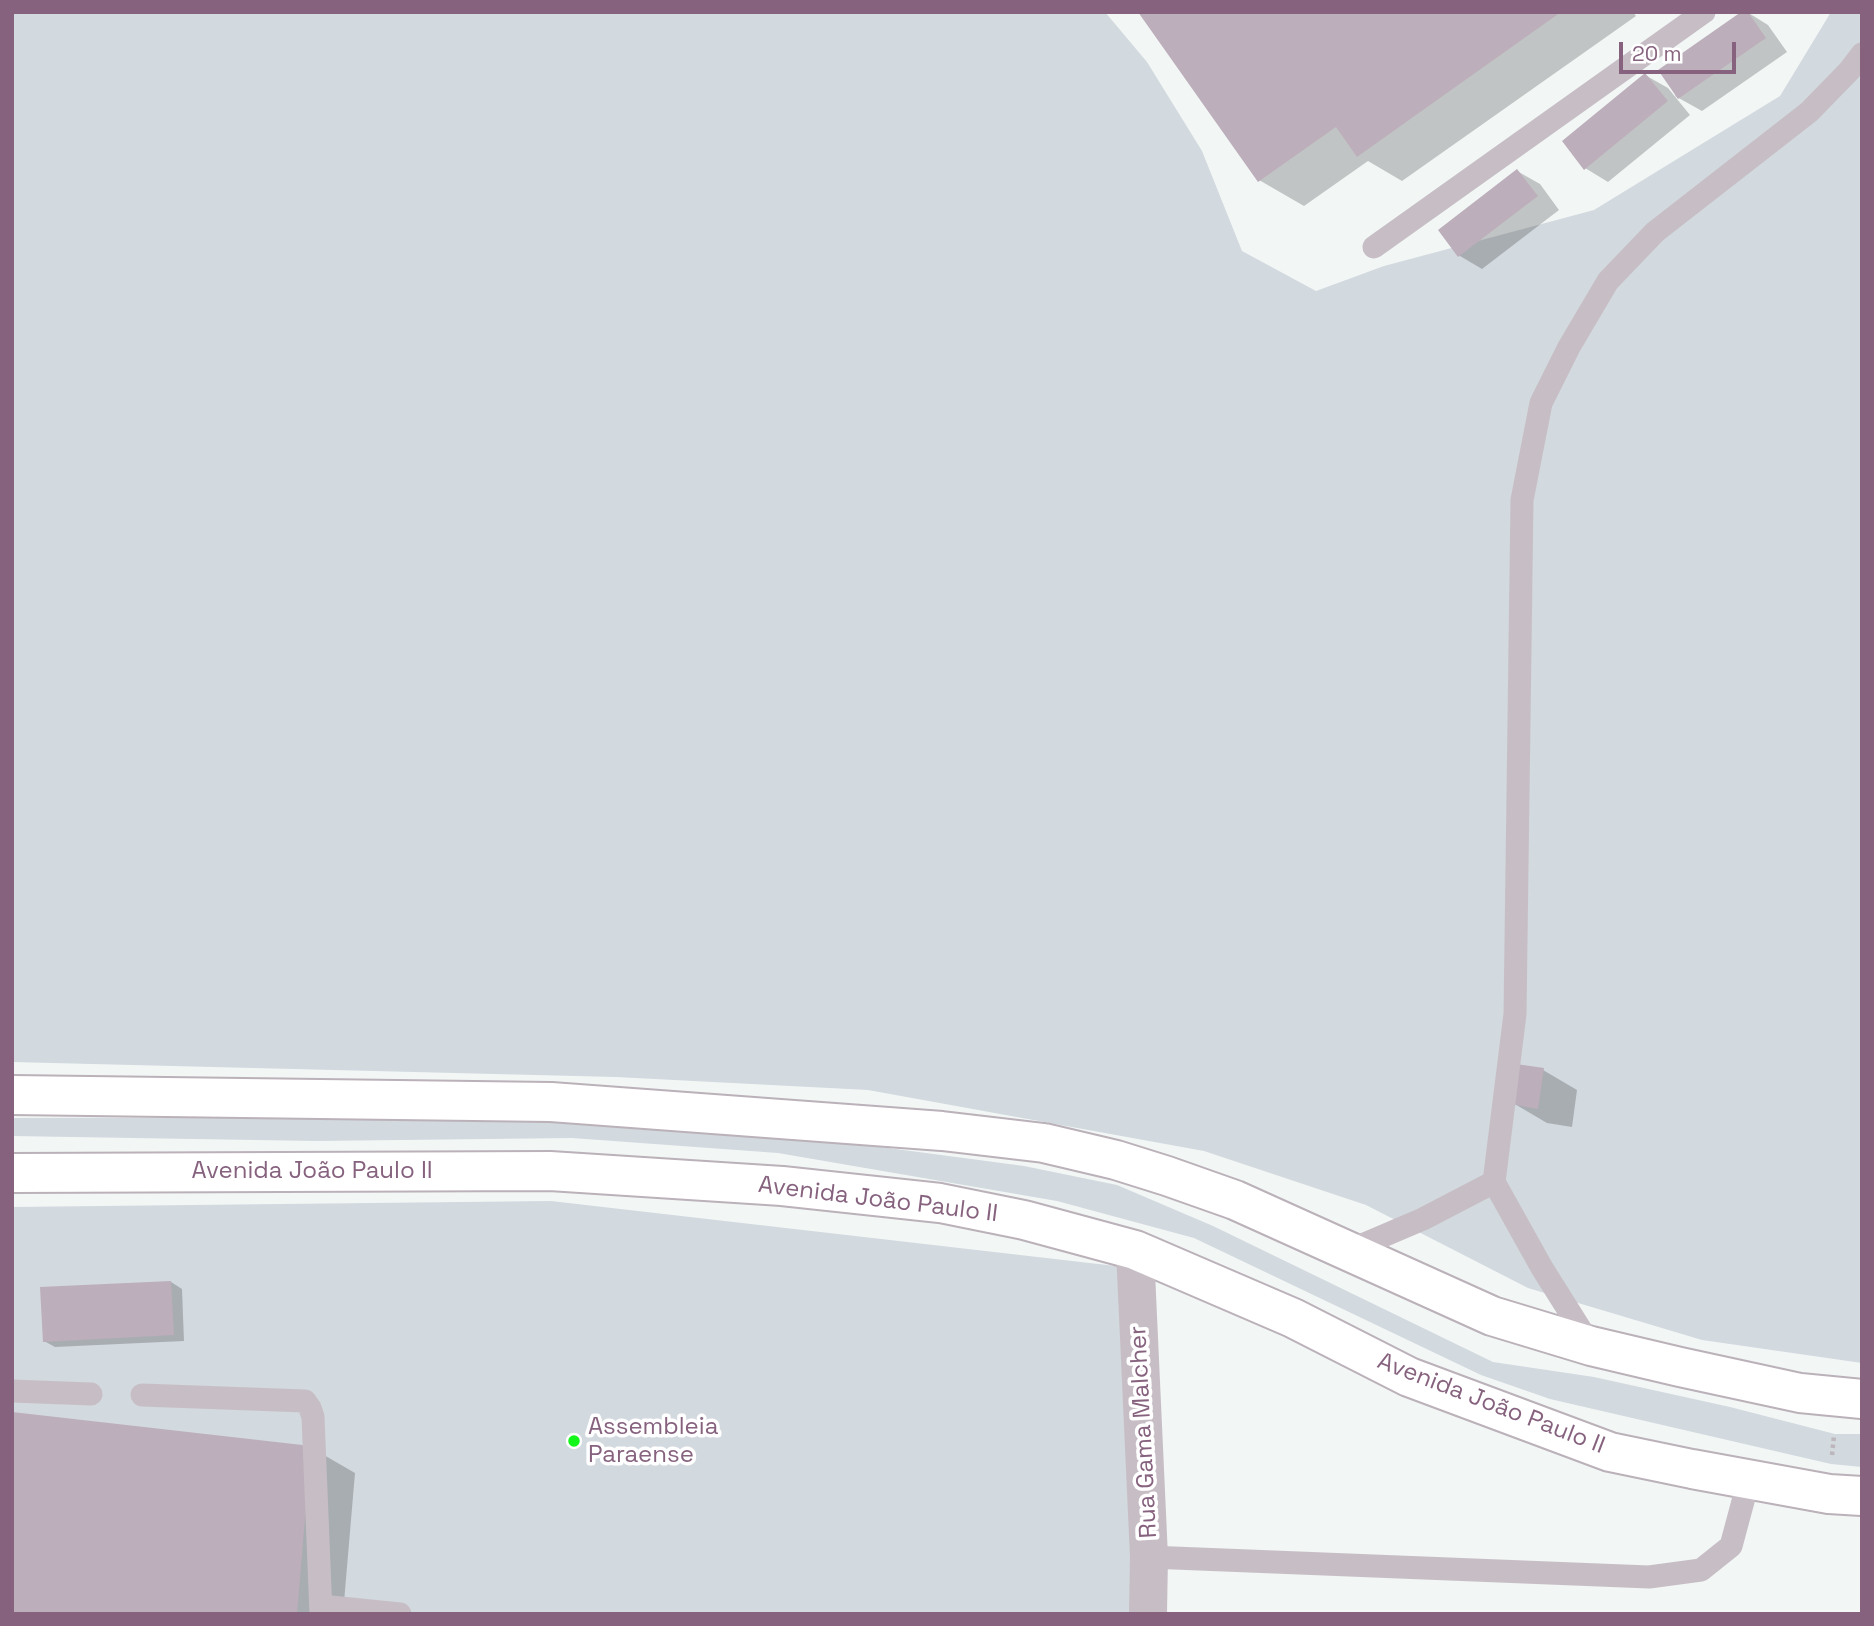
<!DOCTYPE html>
<meta charset="utf-8">
<style>
body{margin:0}
#map{position:relative;width:1874px;height:1626px;overflow:hidden;background:#f2f6f5;font-family:"Space Grotesk",sans-serif}
canvas{display:block}
.frame{position:absolute;inset:0;border:14px solid #86627e;pointer-events:none}
.scale{position:absolute;left:1619px;top:42px;width:117px;height:32px;box-sizing:border-box;border:4px solid #86627e;border-top:0;padding-left:9px;font-size:21px;line-height:24px;white-space:nowrap;color:#86627e;-webkit-text-stroke:5px #fff;paint-order:stroke}
</style>
<div id="map">
<canvas width="1874" height="1626"></canvas>
<div class="frame"></div>
<div class="scale">20 m</div>
</div>
<script>
const ctx = document.querySelector('canvas').getContext('2d');
ctx.lineJoin = 'round';
function paint(path, color) { ctx.fillStyle = color; ctx.fill(path, 'evenodd'); }
function strokePath(path, color, width, dash) { ctx.strokeStyle = color; ctx.lineWidth = width; ctx.lineCap = dash ? 'butt' : 'round'; ctx.setLineDash(dash || []); ctx.stroke(path); }
function drawText(font, color, halo, rows, align = 'center') {
  ctx.font = font + ' "Space Grotesk",sans-serif'; ctx.lineWidth = 7; ctx.setLineDash([]); ctx.textBaseline = 'middle'; ctx.strokeStyle = halo; ctx.fillStyle = color; for (const [text, x, y, turn = 0] of rows) {
    ctx.save(); ctx.translate(x, y); ctx.rotate((+turn || 0) * Math.PI / 180); ctx.textAlign = isNaN(turn) ? turn : align; if (halo) ctx.strokeText(text, 0, 0); ctx.fillText(text, 0, 0); ctx.restore();
  }
}
const green = new Path2D(`
 M 12,12 L 1105,12 L 1147,62 L 1202,151 L 1242,251 L 1316,291 L 1384,266 L 1594,210 L 1780,96 L 1831,12 L 1862,12 L 1862,1363 L 1702,1340 L 1528,1288 L 1366,1205 L 1204,1151 L 868,1090 L 616,1077 L 12,1062 Z
 M 303,1117 L 628,1118 L 805,1137 L 1024,1166 L 1117,1185 L 1213,1226 L 1493,1362 L 1594,1377 L 1730,1407 L 1835,1434 L 1862,1434 L 1862,1467 L 1831,1464 L 1550,1399 L 1481,1375 L 1194,1238 L 1057,1201 L 778,1153 L 572,1138 L 316,1141 L 12,1136 L 12,1118 Z
 M 551,1201 L 1133,1268 L 1138,1614 L 12,1614 L 12,1207 Z`);
const shadow = new Path2D(`
 M 1140,12 L 1633,12 L 1636,16 L 1402,181 L 1368,161 L 1304,206 L 1259,180 Z
 M 1747,12 L 1768,25 L 1787,52 L 1702,111 L 1675,96 Z
 M 1645,75 L 1668,88 L 1690,115 L 1608,182 L 1585,168 Z
 M 1517,171 L 1540,184 L 1559,210 L 1482,269 L 1460,256 L 1440,230 Z
 M 1543,1070 L 1577,1090 L 1572,1127 L 1547,1123 L 1513,1103 Z
 M 171,1282 L 182,1289 L 184,1341 L 55,1347 L 44,1341 Z
 M 310,1447 L 355,1473 L 343,1614 L 12,1614 Z`);
const building = new Path2D(`
 M 1138,12 L 1561,12 L 1357,157 L 1336,127 L 1258,182 Z
 M 1741,12 L 1748,12 L 1766,38 L 1678,99 L 1658,70 Z
 M 1645,73 L 1668,101 L 1584,170 L 1562,141 Z
 M 1517,169 L 1538,196 L 1458,257 L 1438,230 Z
 M 1516,1064 L 1544,1068 L 1538,1109 L 1511,1104 Z
 M 171,1281 L 174,1335 L 43,1342 L 40,1287 Z
 M 12,1412 L 311,1446 L 297,1614 L 12,1614 Z`);
const path = new Path2D(`
 M 1832,1455 L 1834,1436`);
const service = new Path2D(`
 M 1374,247 L 1704,12
 M 1348,1251 L 1423,1219 L 1494,1182
 M 1591,1346 L 1542,1268 L 1494,1182 L 1515,1014 L 1522,500 L 1541,403 L 1569,347 L 1608,281 L 1655,232 L 1809,112 L 1849,71 L 1862,54
 M 12,1391 L 91,1394
 M 142,1395 L 305,1401 L 310,1408 L 313,1417 L 321,1614
 M 1149,1557 L 1649,1577 L 1701,1570 L 1731,1546 L 1749,1479
 M 321,1606 L 400,1614`);
const minor = new Path2D(`
 M 1135,1250 L 1149,1557 L 1148,1614`);
const primary = new Path2D(`
 M 12,1095 L 551,1102 L 942,1131 L 1044,1143 L 1116,1160 L 1167,1176 L 1235,1200 L 1492,1316 L 1591,1346 L 1680,1367 L 1800,1393 L 1862,1399
 M 12,1173 L 550,1171 L 782,1186 L 940,1203 L 1024,1220 L 1135,1250 L 1293,1318 L 1409,1377 L 1610,1452 L 1692,1469 L 1829,1494 L 1862,1496`);
const markers = [
 [574,1441,7,"#12f619"]
];
const streetNames = [
 ["Avenida João Paulo II",312,1171],
 ["Avenida João Paulo II",878,1200,7],
 ["Avenida João Paulo II",1491,1404,21],
 ["Rua Gama Malcher",1144,1432,-93]
];
const poiNames = [
 ["Assembleia",588,1427],
 ["Paraense",588,1455]
];
paint(green, '#d2d9df');
paint(shadow, '#0003');
paint(building, '#bcaeba');
strokePath(primary, '#bbb1b9', 42);
strokePath(path, '#bdb6bc', 4.5, [3.5, 3.5]);
strokePath(service, '#c7bec5', 23);
strokePath(minor, '#c7bec5', 38);
strokePath(primary, '#fff', 38);
for (const [x, y, r, color] of markers) { const dot = new Path2D(); dot.arc(x, y, r, 0, 2 * Math.PI); ctx.fillStyle = color; ctx.fill(dot); strokePath(dot, '#fff', 2.5); }
drawText('24px', '#86627e', '#fff', streetNames);
drawText('24px', '#86627e', '#fff', poiNames, 'left');
</script>
